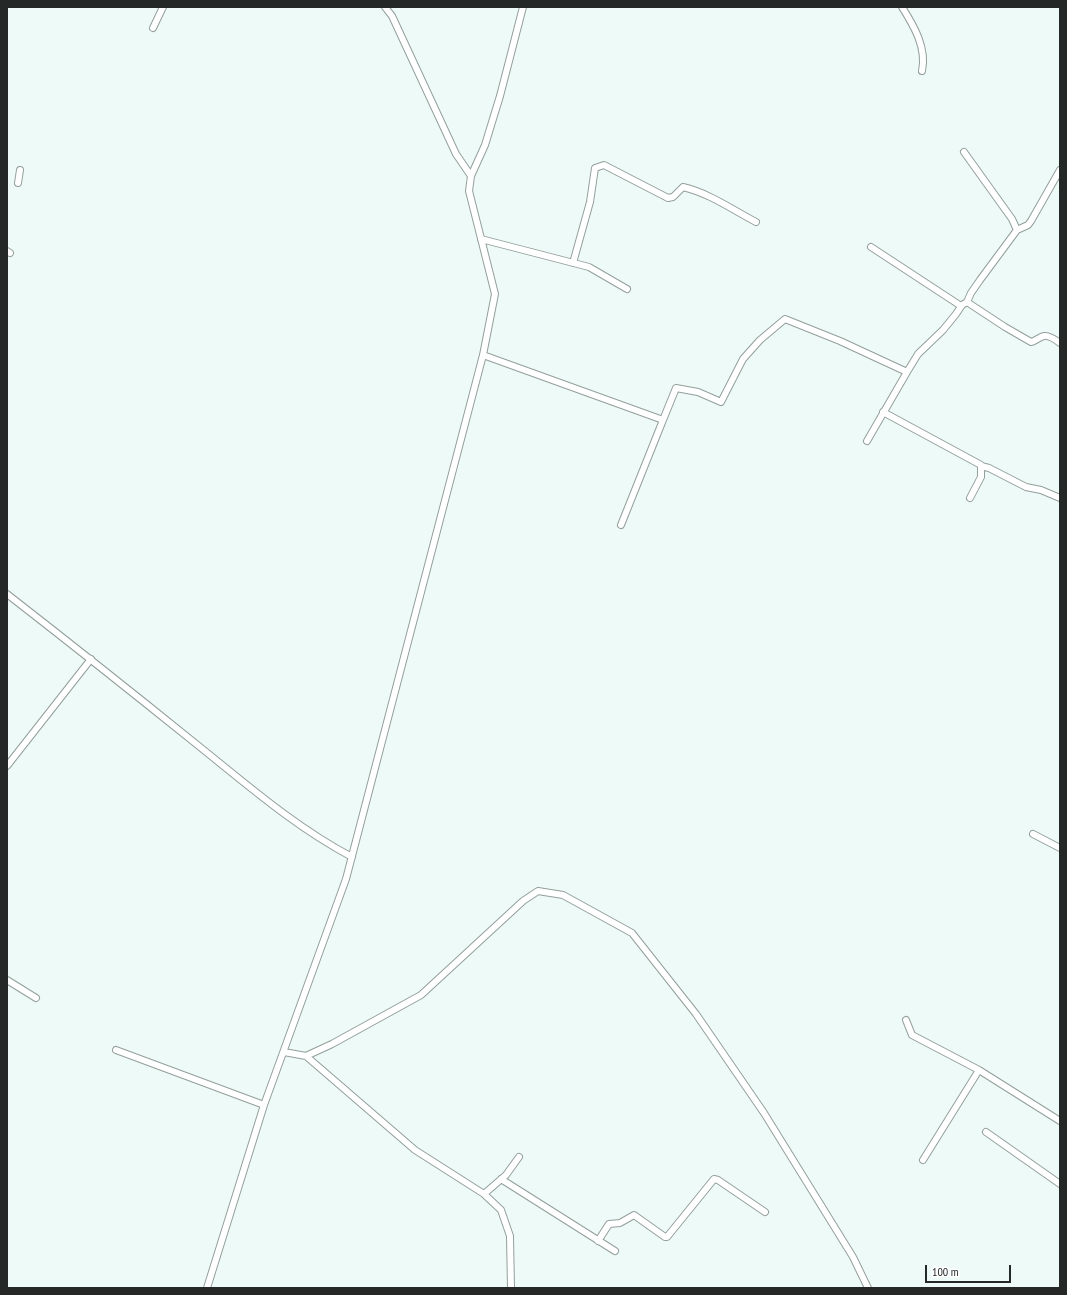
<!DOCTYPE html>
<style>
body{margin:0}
#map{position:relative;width:1067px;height:1295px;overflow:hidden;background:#eefaf7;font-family:"PT Sans Narrow",sans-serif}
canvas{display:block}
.frame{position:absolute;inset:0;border:8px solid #242827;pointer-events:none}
.scale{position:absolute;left:925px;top:1265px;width:86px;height:18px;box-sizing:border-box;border:2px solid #242827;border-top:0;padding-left:5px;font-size:12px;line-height:14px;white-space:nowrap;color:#242827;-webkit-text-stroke:3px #fff;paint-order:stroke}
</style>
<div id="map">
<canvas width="1067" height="1295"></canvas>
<div class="frame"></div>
<div class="scale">100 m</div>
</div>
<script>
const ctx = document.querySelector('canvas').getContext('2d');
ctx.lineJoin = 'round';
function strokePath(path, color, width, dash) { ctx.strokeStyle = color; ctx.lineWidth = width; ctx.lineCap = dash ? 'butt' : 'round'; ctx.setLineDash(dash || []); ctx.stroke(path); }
const street = new Path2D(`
 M 902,7 C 914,26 927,48 922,71
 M 153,28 L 163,7
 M 964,152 L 1012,219 L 1017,230
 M 471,176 L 485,145 L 500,96 L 523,7
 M 18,183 L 20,170
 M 481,239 L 589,267 L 627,289
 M 871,247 L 961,306
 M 7,251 L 10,253
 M 573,263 L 590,202 L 595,168 L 604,165 L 668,198 L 673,197 L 683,187 C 709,193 733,210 756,222
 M 967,302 L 971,293 L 980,280 L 1017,230 L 1028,225 L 1031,221 L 1060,170
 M 483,355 L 663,420 L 676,388 L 698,392 L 721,402 L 743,359 L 760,340 L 785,319 L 840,341 L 907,372
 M 883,412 L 981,465 L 981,477 L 970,498
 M 867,441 L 907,372 L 918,354 L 943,330 L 956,314 L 962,305 L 967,302 L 1005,327 L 1031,342 C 1036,341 1039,337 1044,336 C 1049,335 1056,340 1060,343
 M 981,466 L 989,468 L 1026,487 L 1041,490 L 1060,498
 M 621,525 L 663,420
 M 7,594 C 70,643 133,693 195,743 C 245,783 295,827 352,857
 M 7,766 L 91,659
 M 1033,834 L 1060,848
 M 7,980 L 36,998
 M 906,1020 L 912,1035 L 979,1070
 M 116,1050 L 264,1105
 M 284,1052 L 306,1056 L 332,1044 L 421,995 L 523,901 L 538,891 L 563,895 L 632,933 L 696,1014 L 764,1113 L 853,1257 L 868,1288
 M 306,1056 L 415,1150 L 484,1194 L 501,1210 L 510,1236 L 511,1288
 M 986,1132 L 1060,1184
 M 923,1160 L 979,1070 L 1060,1121
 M 501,1179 L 615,1251
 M 484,1194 L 506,1175 L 519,1157
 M 598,1241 L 609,1224 L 620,1223 L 634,1215 L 665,1237 L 667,1237 L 714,1179 L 718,1180 L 765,1212
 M 207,1288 L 264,1105 L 346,879 L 483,355 L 495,294 L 469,191 L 471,176 L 456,154 L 392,16 L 385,7`);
strokePath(street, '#939f9b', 8);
strokePath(street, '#fff', 6);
</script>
